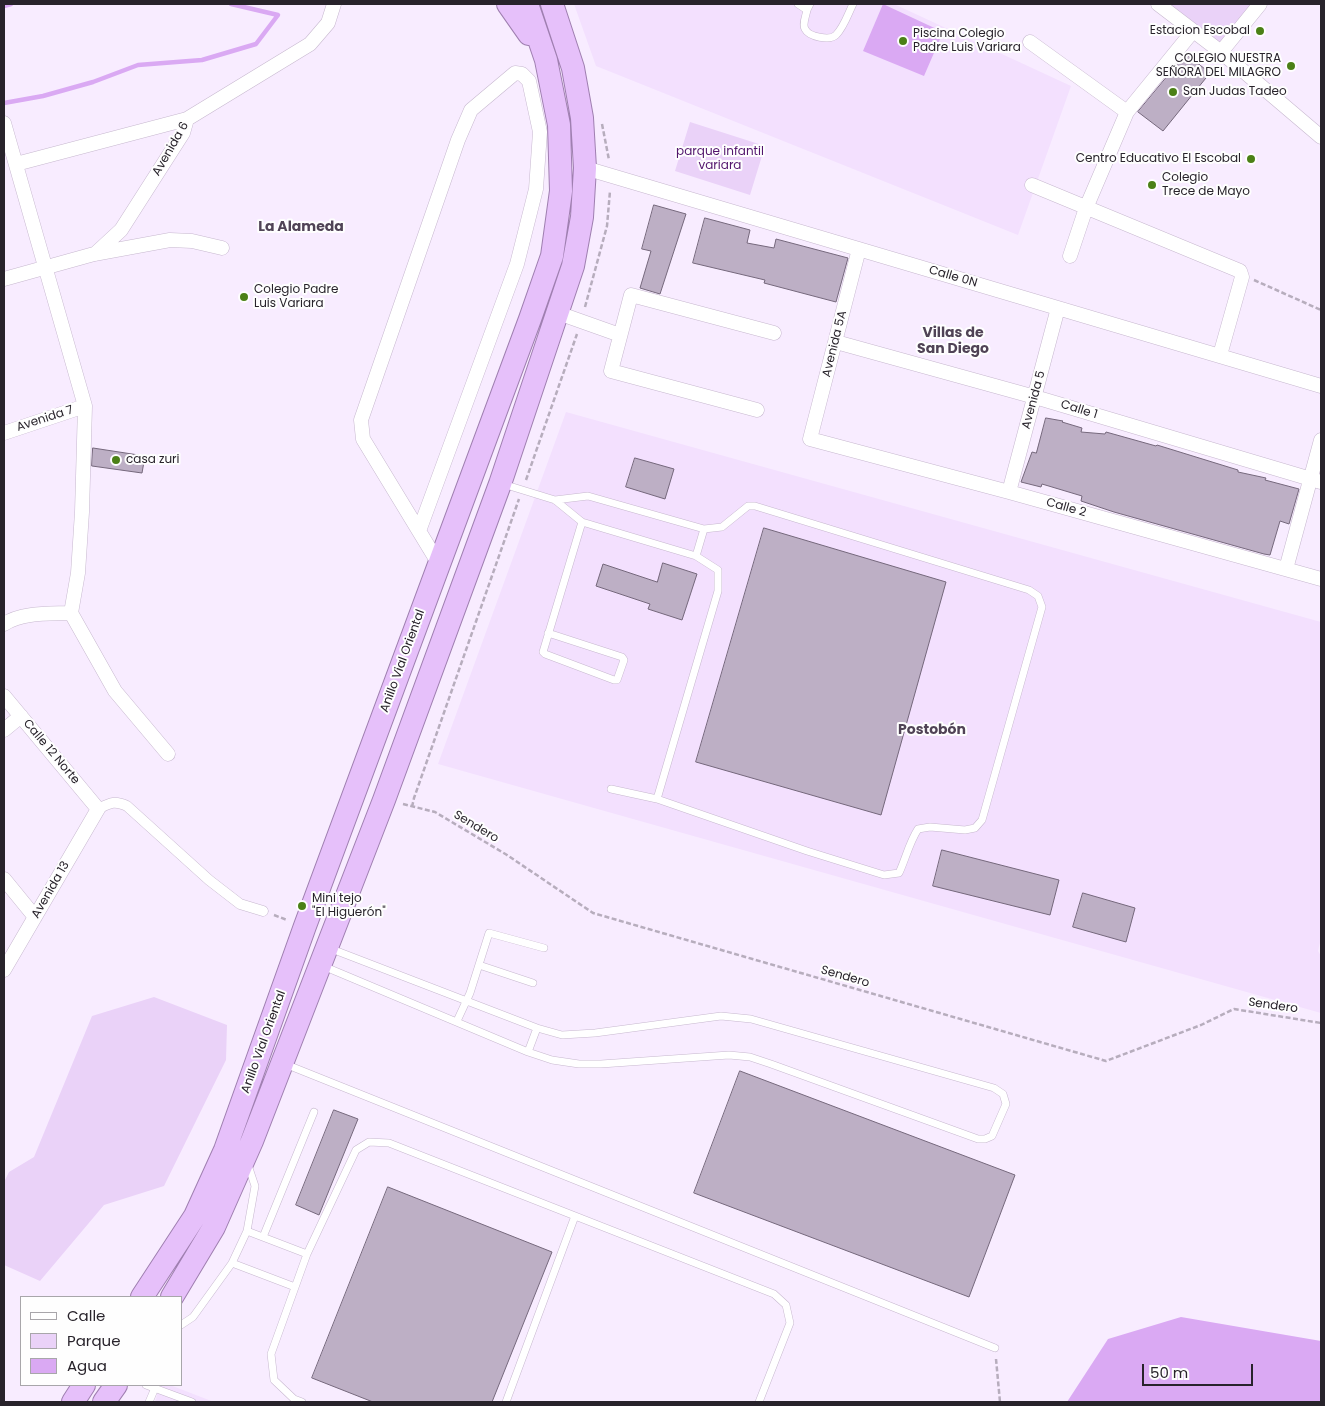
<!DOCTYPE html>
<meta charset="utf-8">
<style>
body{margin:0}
#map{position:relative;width:1325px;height:1406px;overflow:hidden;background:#f8ecff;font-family:Poppins,sans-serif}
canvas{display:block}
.frame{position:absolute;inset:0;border:5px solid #28232b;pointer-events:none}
.legend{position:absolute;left:20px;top:1296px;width:162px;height:90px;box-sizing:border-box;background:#fefefe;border:1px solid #a8a6aa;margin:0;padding:6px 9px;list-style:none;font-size:15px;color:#28232b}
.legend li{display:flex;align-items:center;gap:10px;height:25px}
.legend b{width:25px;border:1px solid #a8a6aa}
.scale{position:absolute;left:1142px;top:1364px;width:111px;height:22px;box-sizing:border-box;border:2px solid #28232b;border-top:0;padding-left:6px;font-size:15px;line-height:18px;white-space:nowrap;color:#28232b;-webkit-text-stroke:4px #fefefe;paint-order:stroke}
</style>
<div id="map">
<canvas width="1325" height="1406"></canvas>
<div class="frame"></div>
<ul class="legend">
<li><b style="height:6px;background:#fff"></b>Calle</li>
<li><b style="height:14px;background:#ead2f8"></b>Parque</li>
<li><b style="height:14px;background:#daa9f3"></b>Agua</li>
</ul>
<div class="scale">50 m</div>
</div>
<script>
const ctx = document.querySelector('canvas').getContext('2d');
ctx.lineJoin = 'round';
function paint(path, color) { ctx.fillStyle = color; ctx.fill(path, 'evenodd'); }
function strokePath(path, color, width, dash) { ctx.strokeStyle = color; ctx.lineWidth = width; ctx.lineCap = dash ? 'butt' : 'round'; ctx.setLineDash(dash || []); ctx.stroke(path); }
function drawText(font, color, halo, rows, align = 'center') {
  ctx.font = font + ' Poppins,sans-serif'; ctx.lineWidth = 4; ctx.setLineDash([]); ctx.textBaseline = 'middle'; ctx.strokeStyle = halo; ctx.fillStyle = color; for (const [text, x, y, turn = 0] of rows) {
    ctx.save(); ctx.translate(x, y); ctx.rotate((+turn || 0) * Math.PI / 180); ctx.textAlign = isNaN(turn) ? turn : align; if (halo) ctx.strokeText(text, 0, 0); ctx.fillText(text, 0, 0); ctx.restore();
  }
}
const built = new Path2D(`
 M 574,4 L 894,4 L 1071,86 L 1018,235 L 596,66 Z
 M 566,412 L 1321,622 L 1321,938 L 1318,951 L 1321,956 L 1321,1013 L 438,764 Z
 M 160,1385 L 170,1385 L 214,1402 L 155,1402 Z`);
const green = new Path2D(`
 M 1166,4 L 1255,4 L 1221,46 Z
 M 690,122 L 765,146 L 750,195 L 675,171 Z
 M 154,997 L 227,1025 L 226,1060 L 164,1186 L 104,1205 L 40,1281 L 4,1265 L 4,1182 L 9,1172 L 34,1157 L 92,1016 Z`);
const water = new Path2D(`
 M 883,4 L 943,32 L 924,76 L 863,51 Z
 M 1181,1317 L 1321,1341 L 1321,1402 L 1067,1402 L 1108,1339 Z`);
const stream = new Path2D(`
 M 4,6 L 11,4
 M 4,103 L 43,96 L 93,82 L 138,65 L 202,60 L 256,44 L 278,15 L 231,4`);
const building = new Path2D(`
 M 1186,54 L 1210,73 L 1163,131 L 1138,112 Z
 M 654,205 L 686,214 L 660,294 L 640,288 L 651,251 L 642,249 Z
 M 705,218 L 750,230 L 747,243 L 774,248 L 776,239 L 848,258 L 836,302 L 764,283 L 765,280 L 693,263 Z
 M 1046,418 L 1063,421 L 1062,422 L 1082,428 L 1081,432 L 1105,434 L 1106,432 L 1156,446 L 1157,445 L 1238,470 L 1238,472 L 1266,478 L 1265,480 L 1299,489 L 1289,524 L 1280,521 L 1270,555 L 1264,554 L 1114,512 L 1081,501 L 1082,496 L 1042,484 L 1041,487 L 1021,482 L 1032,452 L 1036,453 Z
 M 93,448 L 145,456 L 142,473 L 92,466 Z
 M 635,458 L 674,469 L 665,499 L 626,487 Z
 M 764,528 L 946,582 L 881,815 L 696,762 Z
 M 663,563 L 697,574 L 682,620 L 648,609 L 650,604 L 596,586 L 603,564 L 657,582 Z
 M 942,850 L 1059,880 L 1050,915 L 933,886 Z
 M 1083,893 L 1135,908 L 1126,942 L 1073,927 Z
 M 740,1071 L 1015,1175 L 969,1297 L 694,1193 Z
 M 334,1110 L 358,1119 L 319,1215 L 296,1205 Z
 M 388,1187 L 552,1252 L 492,1402 L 373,1402 L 312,1378 Z`);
const path = new Path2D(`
 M 602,124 L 609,160
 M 1254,280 L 1321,310
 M 585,307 L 607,226 L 610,191
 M 526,480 L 577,334
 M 403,804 L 435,812 L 507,855 L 593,913 L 1106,1061 L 1201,1025 L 1234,1009 L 1321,1023
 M 412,807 L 414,798 L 519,499
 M 274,915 L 287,920
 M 996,1359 L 1000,1402`);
const service = new Path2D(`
 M 798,4 L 807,10 L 810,4
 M 807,10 C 806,16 802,24 805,29 C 809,37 830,41 836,35 C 844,27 848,14 853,4
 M 503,484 L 555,500 L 582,522 L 696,556 L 718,570 L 718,591 L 657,799
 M 555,500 L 588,496 L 704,529 L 722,527 L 748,506 L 755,506 L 1029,590 L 1038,596 L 1042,607 L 982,820 L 975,828 L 965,830 L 930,827 L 918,829 C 909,843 906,858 899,873 L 884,875 L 807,851 L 657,799 L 611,789
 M 696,556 L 704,529
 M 548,633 L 622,657 L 624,660 L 617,680 L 614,680 L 545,654 L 543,652 L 582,522
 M 479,965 L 533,983
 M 323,966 L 528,1052 L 552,1060 L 579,1064 L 601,1064 L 729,1055 L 750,1057 L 771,1064 L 978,1139 L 985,1139 L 992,1136 L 1006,1104 L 1003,1094 L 994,1088 L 751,1019 L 721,1016 L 595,1033 L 562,1035 L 537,1028 L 329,948
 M 457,1021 L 470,993 L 489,933 L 544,948
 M 528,1052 L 537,1028
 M 285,1064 L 995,1348
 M 247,1231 L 307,1254
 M 263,1237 L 314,1112
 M 232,1263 L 295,1287
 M 181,1325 L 193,1317 L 232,1263 L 247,1231 L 255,1186 L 248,1165
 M 146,1385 L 192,1402
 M 149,1402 L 155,1388
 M 302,1402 L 294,1399 L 274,1380 L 271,1354 L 307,1254 L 356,1150 L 369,1142 L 389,1143 L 774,1294 L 786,1305 L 790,1323 L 759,1402
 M 506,1402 L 575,1216`);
const pedestrian = new Path2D(`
 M 98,809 C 110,803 114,800 127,806 L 209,880 L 240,904 L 263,911`);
const minor = new Path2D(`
 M 1158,4 L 1221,52 L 1321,137
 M 1030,42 L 1127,112
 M 1221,52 L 1260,4
 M 4,123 L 85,406 L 82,512 L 78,573 L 71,613 L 115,691 L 168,754
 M 16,164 L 187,119 L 310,44 L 328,23 L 334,4
 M 585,168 L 1321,386
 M 1032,185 L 1240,271 L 1242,277 L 1220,355
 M 859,249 L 810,439 L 1009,492 L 1321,579
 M 95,254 L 121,230 L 183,133 L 187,119
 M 1070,256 L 1086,208 L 1127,112 L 1193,31
 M 4,279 L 94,254 L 170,240 L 192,241 L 222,248
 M 558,313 L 620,335
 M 836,342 L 1035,397 L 1321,482
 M 757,410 L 611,371 L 631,295 L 774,333
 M 4,433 L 85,406
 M 1009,492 L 1058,308
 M 419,531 L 517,264 L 536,189 L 540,132 L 529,81 L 522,74 L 515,73 L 471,110 L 458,140 L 361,420 L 363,439 L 439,564
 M 1286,569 L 1321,440
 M 4,624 C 23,612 49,614 71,613
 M 4,696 L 98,809 L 4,970
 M 4,730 L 21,716
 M 4,879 L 35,917`);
const trunk = new Path2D(`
 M 508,4 L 529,34
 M 142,1297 L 195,1216 L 225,1150 L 305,926 L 530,319 L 552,256 L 561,191 L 559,125 L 546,60 L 527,4
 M 172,1297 L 214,1227 L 252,1141 L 384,800 L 500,484 L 573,266 L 582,217 L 585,168 L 582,118 L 573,68 L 552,4
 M 73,1402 L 84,1385
 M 104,1402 L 116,1385`);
const markers = [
 [1260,31,5,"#4b8016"],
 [903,41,5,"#4b8016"],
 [1291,66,5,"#4b8016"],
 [1173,92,5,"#4b8016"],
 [1251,159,5,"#4b8016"],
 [1152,185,5,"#4b8016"],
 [244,297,5,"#4b8016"],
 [116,460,5,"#4b8016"],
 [302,906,5,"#4b8016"]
];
const poiNames = [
 ["Estacion Escobal",1250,31,"right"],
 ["Piscina Colegio",913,34],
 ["Padre Luis Variara",913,48],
 ["COLEGIO NUESTRA",1281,59,"right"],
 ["SEÑORA DEL MILAGRO",1281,73,"right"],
 ["San Judas Tadeo",1183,92],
 ["Centro Educativo El Escobal",1241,159,"right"],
 ["Colegio",1162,178],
 ["Trece de Mayo",1162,192],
 ["Colegio Padre",254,290],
 ["Luis Variara",254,304],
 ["casa zuri",126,460],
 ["Mini tejo",312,899],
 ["\"El Higuerón\"",312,913]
];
const streetNames = [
 ["Avenida 6",171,149,-60],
 ["Calle 0N",953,277,16],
 ["Avenida 5A",835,344,-76],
 ["Avenida 5",1034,400,-75],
 ["Calle 1",1079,410,17],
 ["Avenida 7",45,419,-18],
 ["Calle 2",1066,508,16],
 ["Anillo Vial Oriental",403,661,-70],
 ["Calle 12 Norte",51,752,50],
 ["Sendero",476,827,31],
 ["Avenida 13",51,890,-60],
 ["Sendero",845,977,16],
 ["Sendero",1273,1006,8],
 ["Anillo Vial Oriental",264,1042,-70]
];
const parkNames = [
 ["parque infantil",720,152],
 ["variara",720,166]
];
const neighbourhoodNames = [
 ["La Alameda",301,227],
 ["Villas de",953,333],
 ["San Diego",953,349],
 ["Postobón",932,730]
];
paint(built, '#f3e0fe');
paint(green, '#ead2f8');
paint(water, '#daa9f3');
strokePath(stream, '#daa9f3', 4.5);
paint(building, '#bdafc5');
strokePath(building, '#75687c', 1);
strokePath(service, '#c7b8cf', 8);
strokePath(pedestrian, '#c7b8cf', 11);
strokePath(minor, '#c7b8cf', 15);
strokePath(trunk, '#9f7fb0', 24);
strokePath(path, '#b7adbd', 2.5, [5, 2.5]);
strokePath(service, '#fff', 7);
strokePath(pedestrian, '#fff', 10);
strokePath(minor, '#fff', 14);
strokePath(trunk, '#e6c0fa', 22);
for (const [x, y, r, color] of markers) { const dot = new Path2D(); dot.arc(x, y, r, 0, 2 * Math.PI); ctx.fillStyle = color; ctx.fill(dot); strokePath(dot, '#fefefe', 2); }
drawText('12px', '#28232b', '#fefefe', poiNames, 'left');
drawText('12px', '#28232b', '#fefefe', streetNames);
drawText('12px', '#52156c', '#fefefe', parkNames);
drawText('bold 14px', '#504356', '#fefefe', neighbourhoodNames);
</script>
